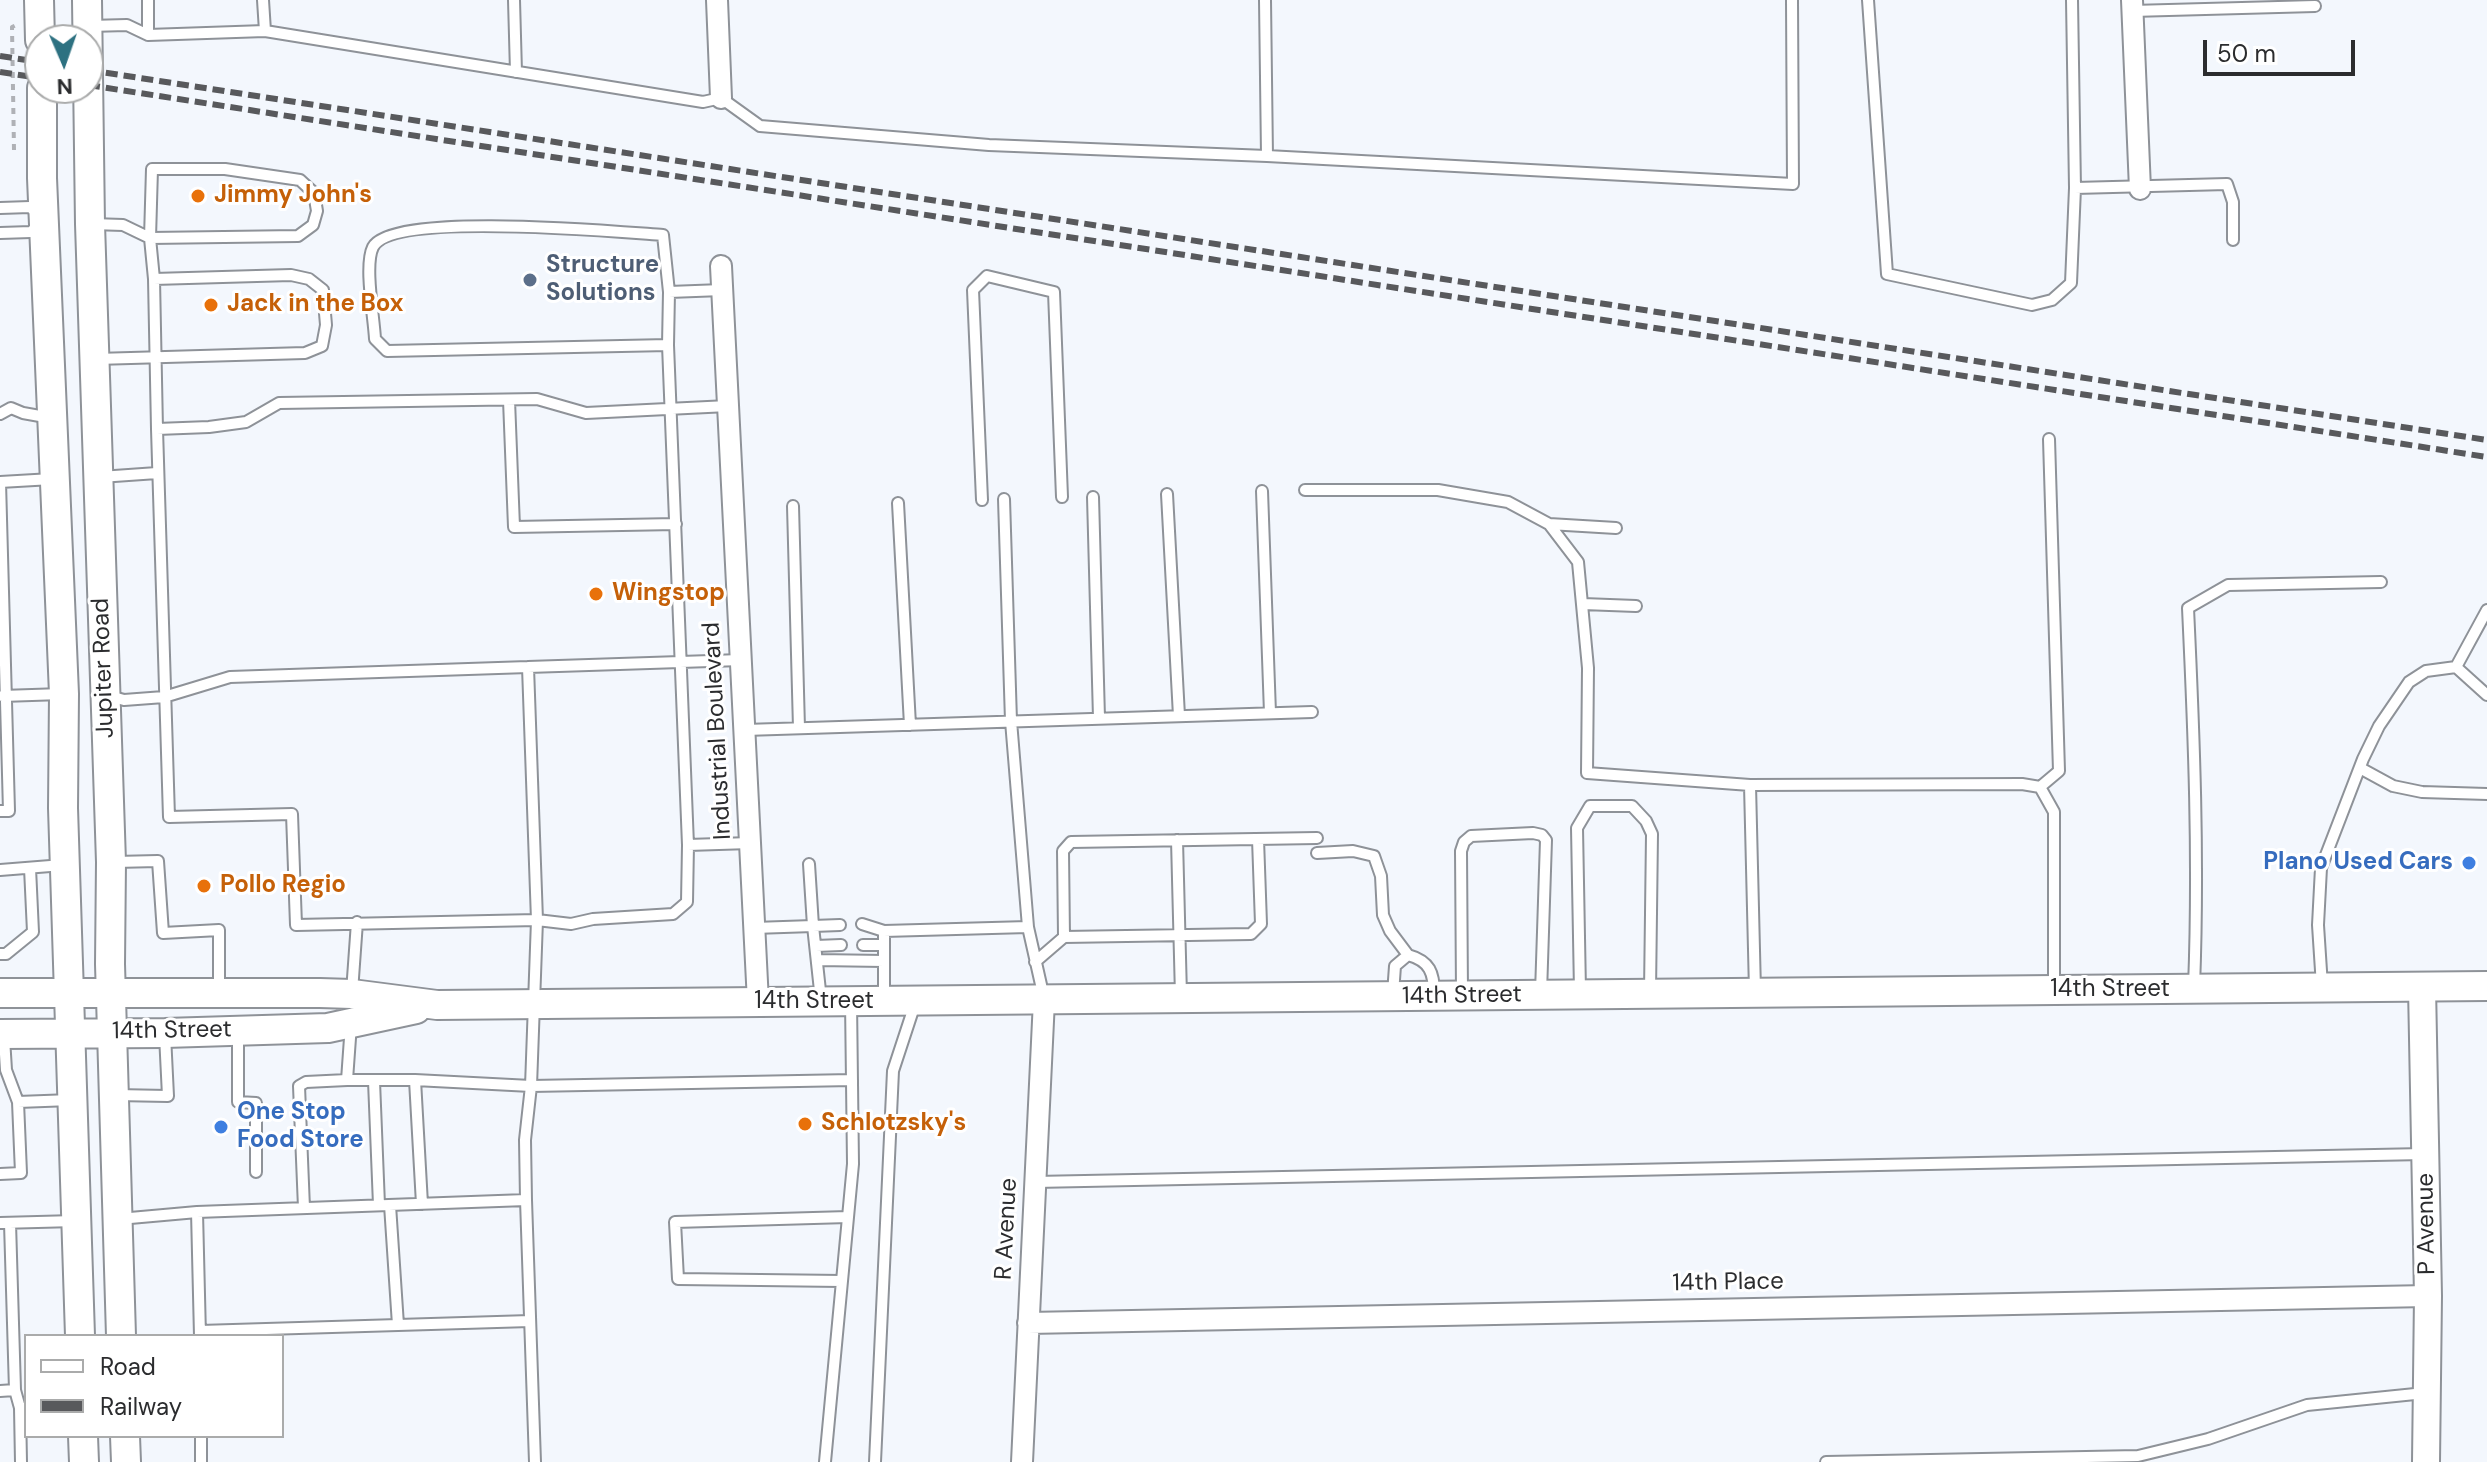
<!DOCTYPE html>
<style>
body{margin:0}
#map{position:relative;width:2487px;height:1462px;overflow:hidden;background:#f3f7fd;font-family:"DM Sans",sans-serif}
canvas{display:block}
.legend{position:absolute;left:24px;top:1334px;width:260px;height:104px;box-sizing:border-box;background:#fff;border:2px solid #aaabab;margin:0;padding:10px 14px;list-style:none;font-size:24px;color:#2b2c2e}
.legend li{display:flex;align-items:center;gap:16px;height:40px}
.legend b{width:40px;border:2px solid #aaabab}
.north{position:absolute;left:24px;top:24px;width:80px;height:80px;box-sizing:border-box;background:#fff;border:2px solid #aaabab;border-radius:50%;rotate:178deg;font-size:22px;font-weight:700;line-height:32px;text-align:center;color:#2b2c2e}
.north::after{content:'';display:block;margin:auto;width:28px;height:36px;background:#2d7181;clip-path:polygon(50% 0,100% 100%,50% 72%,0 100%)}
.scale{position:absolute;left:2203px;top:40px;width:152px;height:36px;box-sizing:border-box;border:4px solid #2b2c2e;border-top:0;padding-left:10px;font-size:24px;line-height:28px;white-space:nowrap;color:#2b2c2e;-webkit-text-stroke:6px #fff;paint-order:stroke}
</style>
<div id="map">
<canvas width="2487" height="1462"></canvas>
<ul class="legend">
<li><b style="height:10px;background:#fff"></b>Road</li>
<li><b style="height:10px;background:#58595c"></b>Railway</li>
</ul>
<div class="north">N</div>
<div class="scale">50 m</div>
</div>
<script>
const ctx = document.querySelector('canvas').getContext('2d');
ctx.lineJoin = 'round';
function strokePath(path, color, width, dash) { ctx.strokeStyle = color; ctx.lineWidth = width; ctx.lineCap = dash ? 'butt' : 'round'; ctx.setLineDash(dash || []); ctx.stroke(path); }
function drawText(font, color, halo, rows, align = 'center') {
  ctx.font = font + ' "DM Sans",sans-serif'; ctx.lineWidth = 6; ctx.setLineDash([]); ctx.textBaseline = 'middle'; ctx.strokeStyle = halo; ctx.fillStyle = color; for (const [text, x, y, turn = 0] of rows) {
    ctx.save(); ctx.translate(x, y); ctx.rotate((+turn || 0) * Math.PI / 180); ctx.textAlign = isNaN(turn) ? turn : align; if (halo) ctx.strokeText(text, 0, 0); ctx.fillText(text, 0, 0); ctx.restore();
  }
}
const path = new Path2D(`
 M 14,150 L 12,27 L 18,24`);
const service = new Path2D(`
 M 148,0 L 148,35 L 265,31
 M 263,0 L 265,31 L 703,102 L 721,98 L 760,126 L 989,145 L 1267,156
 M 514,0 L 516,72
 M 1265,0 L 1267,156 L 1793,184 L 1792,0
 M 1868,0 L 1887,274 L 2032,305 L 2052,300 L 2071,283 L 2075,188 L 2227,184 L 2233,202 L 2233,240
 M 2072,0 L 2075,188
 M 2132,11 L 2315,6
 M 89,26 L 127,25 L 148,35
 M 152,169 L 225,169 L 300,180 L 314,193 L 317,211 L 313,225 L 298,236 L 150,238 Z
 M 0,208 L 30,207 L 38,214
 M 92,224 L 123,225 L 150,238 L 154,279 L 291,275 L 309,279 L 323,290 L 326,325 L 322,346 L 305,353 L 96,359
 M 0,233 L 31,232 L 39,224
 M 154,279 L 157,429
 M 669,292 L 722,290
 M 509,400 L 514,527 L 676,524
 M 728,406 L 586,413 L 537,399 L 279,403 L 246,422 L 209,427 L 157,429 L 169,817 L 292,814 L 296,925 L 537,920 L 528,667 L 741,660
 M 0,414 L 11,408 L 23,413 L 51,418
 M 100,477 L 157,473
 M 1305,490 L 1438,490 L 1508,502 L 1549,524 L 1578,562 L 1588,668 L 1587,773 L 1750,785 L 2022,784 L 2040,787 L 2054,812 L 2054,988
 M 1262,491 L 1270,713
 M 1167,494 L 1179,716
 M 1093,497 L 1099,718
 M 1004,499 L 1011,721 L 1028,927 L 1044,998
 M 982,500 L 973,290 L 987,276 L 1054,292 L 1062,497
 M 898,503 L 910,725
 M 793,506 L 799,728
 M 1549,524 L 1616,528
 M 1583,604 L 1636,606
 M 2456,667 L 2487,695
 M 106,695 L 124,700 L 164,697 L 230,677 L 528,667
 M 2,696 L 62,694
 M 745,730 L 1312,712
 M 2360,768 L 2393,786 L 2422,792 L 2487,794
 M 1750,785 L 1755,991
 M 2040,787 L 2059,771 L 2049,439
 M 0,811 L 9,811 L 0,482 L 52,479
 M 1177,840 L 1181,996
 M 688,845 L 750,843
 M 1317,853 L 1353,851 L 1374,856 L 1381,876 L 1383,915 L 1390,931 L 1408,955 L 1395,966 L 1393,994
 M 115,862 L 158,861 L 163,933 L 219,930 L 219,991
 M 809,864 L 813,926 L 840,925
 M 0,870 L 63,865
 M 862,924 L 884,931
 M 754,928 L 813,926 L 821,1000
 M 1064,937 L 1063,851 L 1071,842 L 1317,838
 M 863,945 L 884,945
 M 816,946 L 841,945
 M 0,954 L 6,954 L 33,932 L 30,868
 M 1408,955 C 1430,961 1434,973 1434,994
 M 818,960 L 884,961
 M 1035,962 L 1064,937 L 1251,934 L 1261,924 L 1258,839
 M 2322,986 L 2318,925 L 2321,868 L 2363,759 L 2379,726 L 2409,682 L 2426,671 L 2456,667 L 2487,610
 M 2194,987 C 2199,860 2194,735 2188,608 L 2228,585 L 2381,582
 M 1580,991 L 1577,828 L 1590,806 L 1632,806 L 1646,821 L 1652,834 L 1650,992
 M 352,992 L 357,922
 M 1462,993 L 1461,851 L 1464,842 L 1471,836 L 1533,833 L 1542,835 L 1546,840 L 1541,993
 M 884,999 L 884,931 L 1028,927
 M 351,1024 L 347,1080 L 415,1080 L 531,1086 L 852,1080
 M 238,1033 L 238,1102 L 256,1103 L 256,1172
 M 4,1038 L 6,1070 L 18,1102
 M 415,1080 L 422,1204
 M 374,1081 L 379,1205
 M 116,1095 L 168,1096 L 165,1035
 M 0,1174 L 21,1173 L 18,1102 L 71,1100
 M 1035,1182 L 2424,1154
 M 526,1200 L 525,1140 L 531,1086 L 537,920 L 571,924 L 593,919 L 673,914 L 687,902 L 688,845 L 668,345 L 669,292 L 663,235 C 619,232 392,211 373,247 C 364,265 374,317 375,339 L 387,351 L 668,345
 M 390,1205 L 398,1325
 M 304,1208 L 299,1086 L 306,1082 L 347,1080
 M 119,1219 L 197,1212
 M 0,1223 L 75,1221
 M 10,1223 L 15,1390 L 20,1408
 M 842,1281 L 678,1279 L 675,1222 L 848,1217
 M 200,1331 L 530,1321
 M 200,1336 L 197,1212 L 526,1200 L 535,1462
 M 0,1391 L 15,1390
 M 21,1462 L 20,1408 L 24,1408
 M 201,1462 L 201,1436
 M 825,1462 L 853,1164 L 851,1001
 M 875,1462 L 893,1071 L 915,1004
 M 1826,1462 L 2138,1456 L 2208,1439 L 2307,1405 L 2425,1393`);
const minor = new Path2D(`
 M 717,0 L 721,98
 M 2132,0 L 2140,189
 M 721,266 L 758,1002
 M 1028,1323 L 2428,1296
 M 1022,1462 L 1044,1000`);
const tertiary = new Path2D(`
 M 2422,987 L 2428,1296 L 2426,1462`);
const secondary = new Path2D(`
 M 39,0 L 40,40
 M 87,0 L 90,224 L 111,862 L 110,964 L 121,1336
 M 42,88 L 42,178 L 64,694 L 63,808 L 80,1336
 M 0,993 L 320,993 L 352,994 L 437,1005 L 2487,986
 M 0,1034 L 165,1033 L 328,1028 L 416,1009
 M 83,1436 L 84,1462
 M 125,1436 L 126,1462`);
const rail = new Path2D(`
 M 0,56 L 40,62
 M 88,70 L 2487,440
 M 0,72 L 40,78
 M 88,85 L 2487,457`);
const markers = [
 [198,196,8,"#e8710a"],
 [530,280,8,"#5c6f8a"],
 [211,305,8,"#e8710a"],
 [596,594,8,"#e8710a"],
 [2469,863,8,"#3f7fe0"],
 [204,886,8,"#e8710a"],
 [805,1124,8,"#e8710a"],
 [221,1127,8,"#3f7fe0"]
];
const foodNames = [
 ["Jimmy John's",214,196],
 ["Jack in the Box",227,305],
 ["Wingstop",612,594],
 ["Pollo Regio",220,886],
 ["Schlotzsky's",821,1124]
];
const serviceNames = [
 ["Structure",546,266],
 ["Solutions",546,294]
];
const streetNames = [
 ["Jupiter Road",104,668,-92],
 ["Industrial Boulevard",718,731,-93],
 ["14th Street",2110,990],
 ["14th Street",1462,996,-1],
 ["14th Street",814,1002],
 ["14th Street",172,1031,-1],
 ["P Avenue",2427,1224,-91],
 ["R Avenue",1007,1229,-87],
 ["14th Place",1728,1283,-1]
];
const shopNames = [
 ["Plano Used Cars",2453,863],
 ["One Stop",237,1113,"left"],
 ["Food Store",237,1141,"left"]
];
strokePath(service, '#8e9298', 14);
strokePath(minor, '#8e9298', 24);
strokePath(tertiary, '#8e9298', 30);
strokePath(secondary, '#8e9298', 32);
strokePath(path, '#afb1b6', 4, [6, 6]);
strokePath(service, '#fff', 10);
strokePath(minor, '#fff', 20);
strokePath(tertiary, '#fff', 26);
strokePath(secondary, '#fff', 28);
strokePath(rail, '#58595c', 6, [12, 6]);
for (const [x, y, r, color] of markers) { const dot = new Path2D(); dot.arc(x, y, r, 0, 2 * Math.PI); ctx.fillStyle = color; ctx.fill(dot); strokePath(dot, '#fff', 3); }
drawText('bold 24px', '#c56008', '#fff', foodNames, 'left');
drawText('bold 24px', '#4e5e75', '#fff', serviceNames, 'left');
drawText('24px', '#2b2c2e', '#fff', streetNames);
drawText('bold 24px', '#366cbe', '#fff', shopNames, 'right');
</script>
